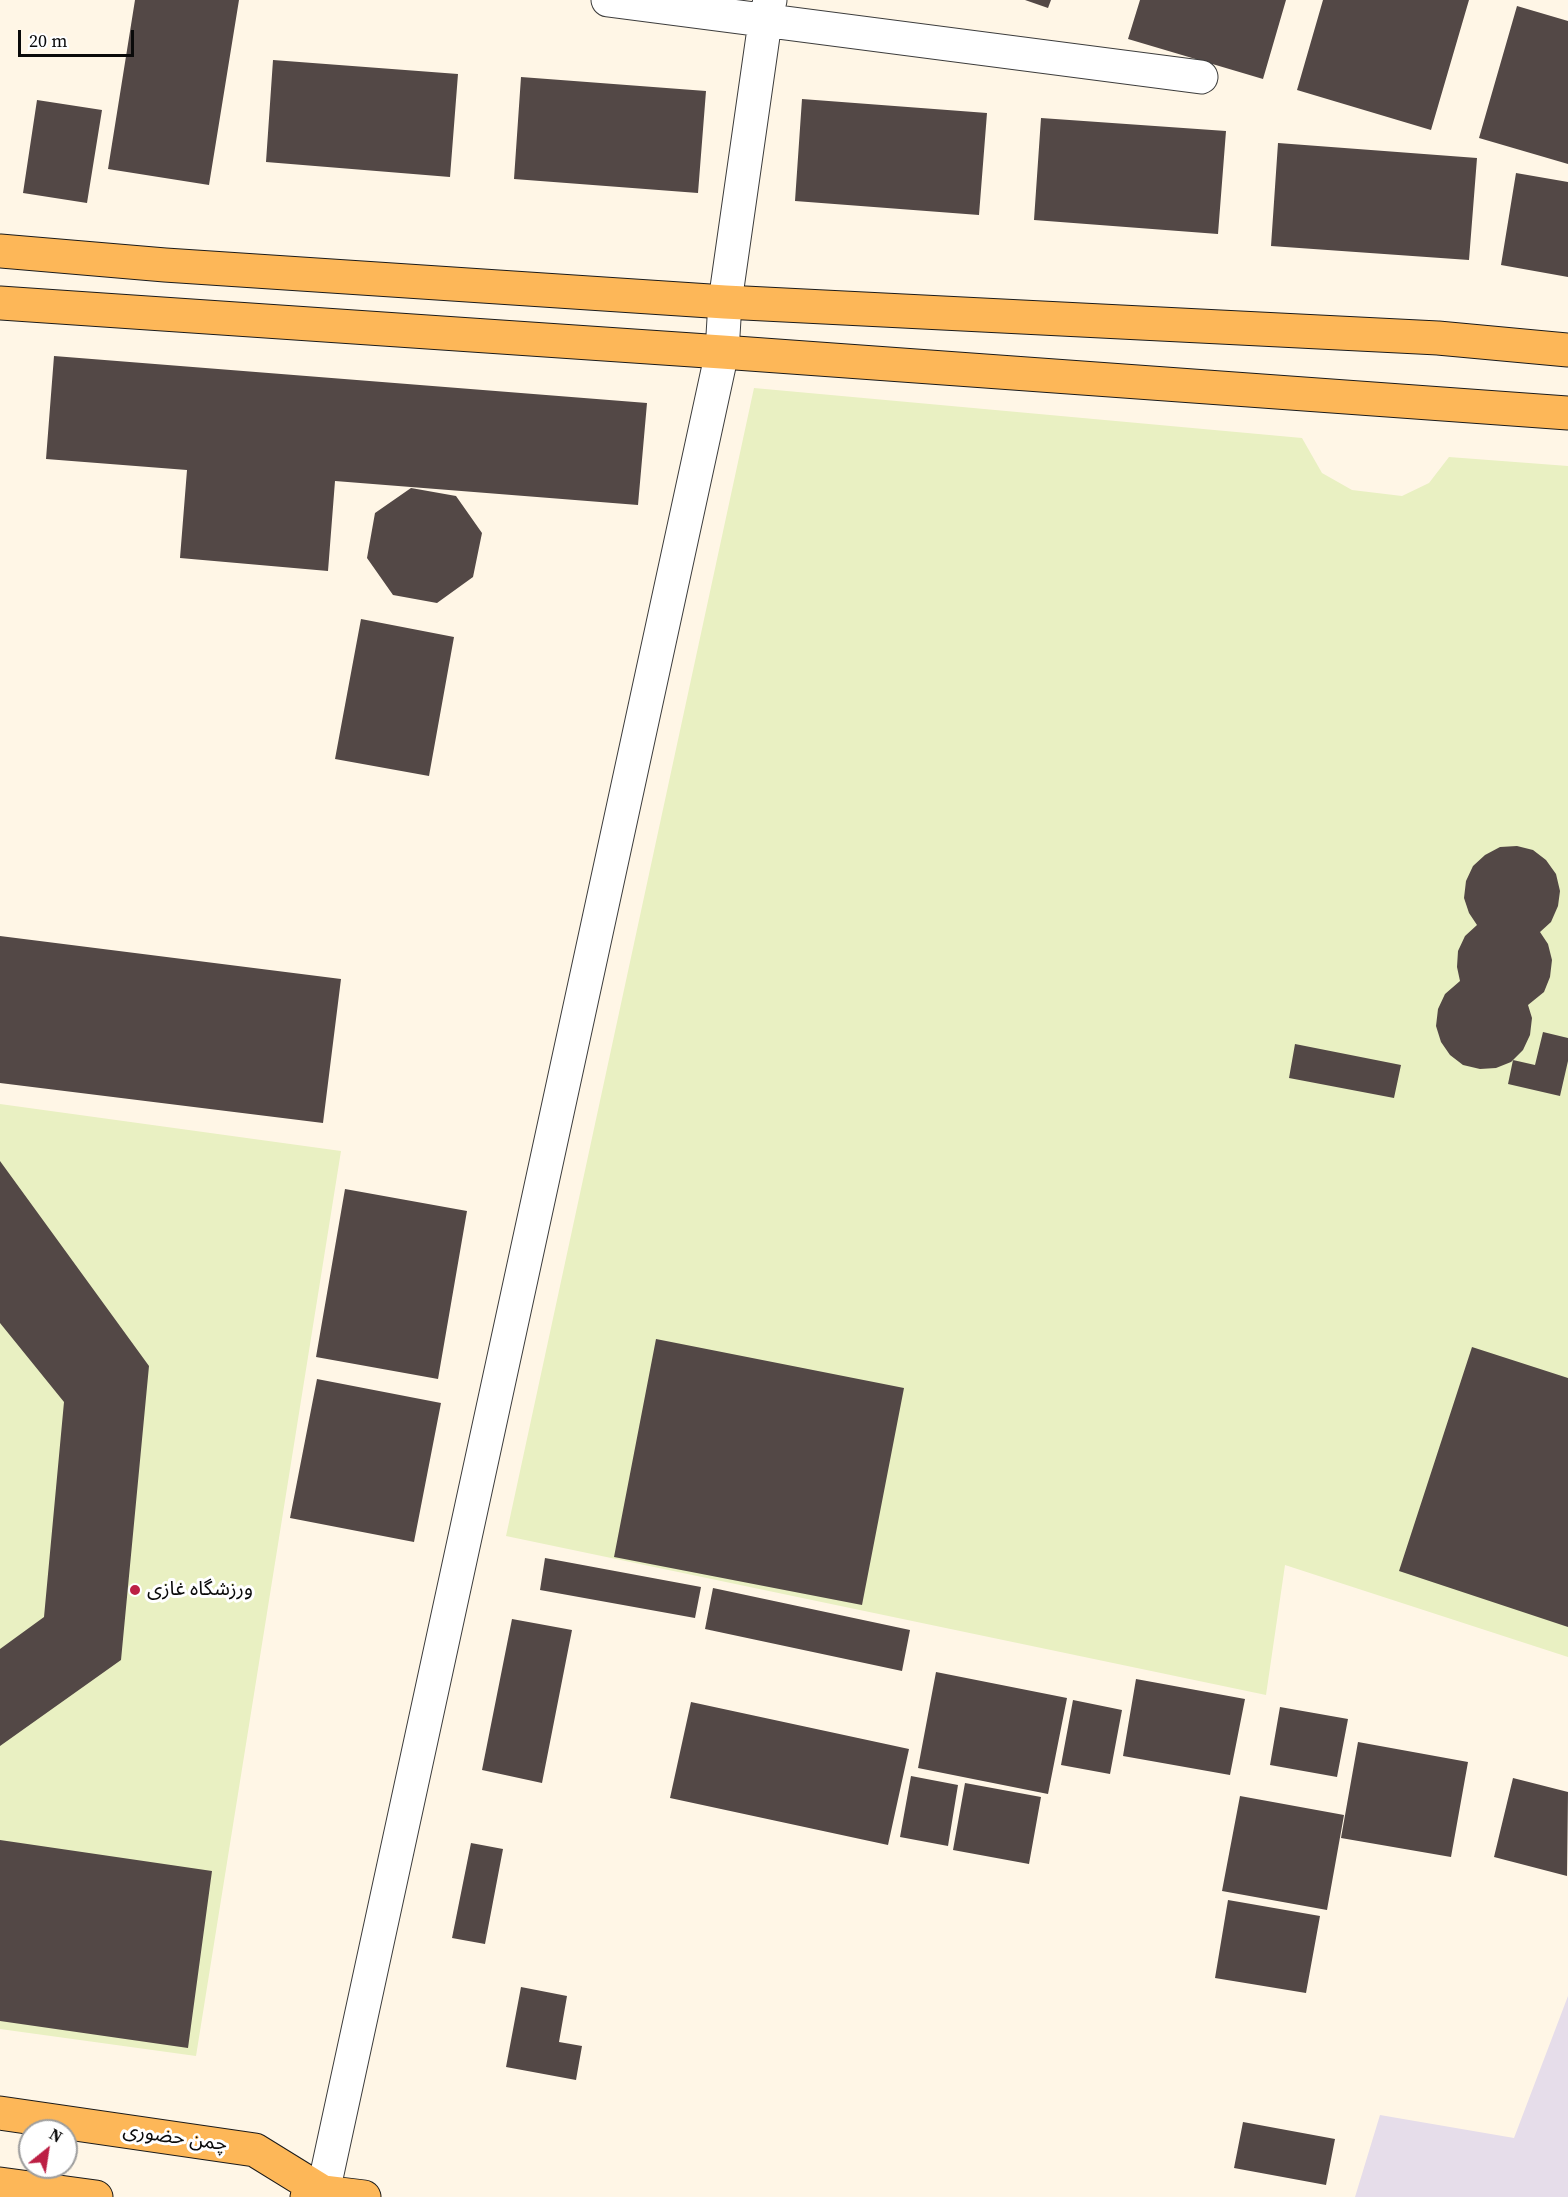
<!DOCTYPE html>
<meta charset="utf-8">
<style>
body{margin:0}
#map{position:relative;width:1568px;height:2197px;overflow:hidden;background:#fff6e6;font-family:"Source Serif 4",serif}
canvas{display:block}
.north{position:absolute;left:18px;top:2119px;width:60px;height:60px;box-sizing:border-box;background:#fff;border:2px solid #9d9d9d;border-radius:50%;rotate:30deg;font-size:16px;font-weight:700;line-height:24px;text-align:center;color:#0a0a0a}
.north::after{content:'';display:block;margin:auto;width:21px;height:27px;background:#bc1f44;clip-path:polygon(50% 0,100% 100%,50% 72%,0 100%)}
.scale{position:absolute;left:18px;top:30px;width:116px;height:27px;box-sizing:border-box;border:3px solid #0a0a0a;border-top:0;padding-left:8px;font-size:18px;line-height:21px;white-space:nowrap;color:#0a0a0a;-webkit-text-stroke:4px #fff;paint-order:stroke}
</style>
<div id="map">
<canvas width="1568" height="2197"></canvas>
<div class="north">N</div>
<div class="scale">20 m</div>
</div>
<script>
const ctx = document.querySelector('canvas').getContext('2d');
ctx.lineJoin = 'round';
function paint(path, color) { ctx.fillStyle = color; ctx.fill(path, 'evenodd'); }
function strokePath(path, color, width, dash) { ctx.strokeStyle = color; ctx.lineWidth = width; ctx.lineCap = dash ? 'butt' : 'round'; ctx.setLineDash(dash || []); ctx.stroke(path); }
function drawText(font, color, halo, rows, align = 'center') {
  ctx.font = font + ' "Source Serif 4","Noto Sans Arabic",serif'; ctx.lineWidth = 6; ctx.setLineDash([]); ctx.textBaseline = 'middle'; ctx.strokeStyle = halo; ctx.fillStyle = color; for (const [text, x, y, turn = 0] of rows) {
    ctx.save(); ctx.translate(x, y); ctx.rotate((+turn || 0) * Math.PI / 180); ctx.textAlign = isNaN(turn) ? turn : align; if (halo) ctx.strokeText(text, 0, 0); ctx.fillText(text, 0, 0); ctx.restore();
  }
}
const industrial = new Path2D(`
 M 1568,1996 L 1568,2197 L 1355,2197 L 1380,2115 L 1514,2138 Z`);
const pitch = new Path2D(`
 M 754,388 L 1302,438 L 1322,473 L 1352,490 L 1402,496 L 1429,483 L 1449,457 L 1568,466 L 1568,1657 L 1285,1565 L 1266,1695 L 506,1536 Z
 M 0,1104 L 341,1151 L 196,2056 L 0,2029 Z`);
const building = new Path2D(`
 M 135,0 L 239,0 L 209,185 L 108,169 Z
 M 1025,0 L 1051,0 L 1048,8 Z
 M 1140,0 L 1286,0 L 1263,79 L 1128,39 Z
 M 1323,0 L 1469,0 L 1431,130 L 1297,90 Z
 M 1517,6 L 1568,21 L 1568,164 L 1479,138 Z
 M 273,60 L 458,74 L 450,177 L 266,162 Z
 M 521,77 L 706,91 L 698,193 L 514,179 Z
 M 802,99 L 987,113 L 979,215 L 795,201 Z
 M 37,100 L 102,110 L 87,203 L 23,193 Z
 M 1041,118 L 1226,131 L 1218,234 L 1034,220 Z
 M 1278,143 L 1477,158 L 1469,260 L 1271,246 Z
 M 1516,173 L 1568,182 L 1568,277 L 1501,265 Z
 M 54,356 L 647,403 L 638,505 L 335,481 L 328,571 L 180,558 L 187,470 L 46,459 Z
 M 411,488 L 456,496 L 482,533 L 473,577 L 437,603 L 393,595 L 367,558 L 375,513 Z
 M 361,619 L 454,637 L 429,776 L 335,759 Z
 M 1517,846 L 1533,850 L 1546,860 L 1556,874 L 1560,891 L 1558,906 L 1551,922 L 1540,932 L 1548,944 L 1552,960 L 1550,977 L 1544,992 L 1528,1005 L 1532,1018 L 1530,1035 L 1523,1050 L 1511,1062 L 1496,1068 L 1480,1069 L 1463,1065 L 1450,1055 L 1441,1042 L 1436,1026 L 1438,1009 L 1445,994 L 1460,981 L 1457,967 L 1458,951 L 1465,936 L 1477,925 L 1469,913 L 1464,898 L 1466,881 L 1473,866 L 1485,855 L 1500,847 Z
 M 0,936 L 341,979 L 323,1123 L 0,1083 Z
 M 1543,1032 L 1568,1038 L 1568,1061 L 1560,1096 L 1508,1084 L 1513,1060 L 1535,1065 Z
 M 1295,1044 L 1401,1065 L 1394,1098 L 1289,1078 Z
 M 0,1161 L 149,1366 L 121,1660 L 0,1746 L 0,1649 L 44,1617 L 64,1402 L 0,1323 Z
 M 345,1189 L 467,1211 L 438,1379 L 316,1357 Z
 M 656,1339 L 904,1388 L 862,1605 L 614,1557 Z
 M 1472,1347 L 1568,1378 L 1568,1627 L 1399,1571 Z
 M 317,1379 L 441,1403 L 414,1542 L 290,1518 Z
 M 545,1558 L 701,1587 L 695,1618 L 540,1590 Z
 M 713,1588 L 910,1630 L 902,1671 L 705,1629 Z
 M 512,1619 L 572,1630 L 542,1783 L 482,1770 Z
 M 936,1672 L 1067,1698 L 1048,1794 L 918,1768 Z
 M 1136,1679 L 1245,1699 L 1230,1775 L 1123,1756 Z
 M 1073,1700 L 1122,1710 L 1110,1774 L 1061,1765 Z
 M 691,1702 L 909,1749 L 888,1845 L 670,1798 Z
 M 1280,1707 L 1348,1719 L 1337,1777 L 1270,1765 Z
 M 1358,1742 L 1468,1762 L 1451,1857 L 1341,1838 Z
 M 911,1776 L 958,1785 L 948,1846 L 900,1837 Z
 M 1513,1778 L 1568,1792 L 1567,1876 L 1494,1857 Z
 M 965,1783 L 1041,1797 L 1029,1864 L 953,1850 Z
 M 1240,1796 L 1344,1815 L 1327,1910 L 1222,1891 Z
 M 0,1840 L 212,1871 L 188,2048 L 0,2021 Z
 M 471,1843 L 503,1849 L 485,1944 L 452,1938 Z
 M 1228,1900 L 1320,1916 L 1306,1993 L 1215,1978 Z
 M 521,1987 L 567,1996 L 559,2042 L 582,2046 L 576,2080 L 506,2067 Z
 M 1243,2122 L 1335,2139 L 1326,2185 L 1234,2168 Z`);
const minor = new Path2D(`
 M 608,0 L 1201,77
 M 323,2192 L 722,352 L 725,302 L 765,22 L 770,0`);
const major = new Path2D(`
 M 0,251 L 165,265 L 725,302 L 1438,338 L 1568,350
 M 0,303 L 722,352 L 1568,413
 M 0,2113 L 255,2150 L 323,2192
 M 0,2184 L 96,2197
 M 307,2197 L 323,2192 L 364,2197`);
const markers = [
 [135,1590,6,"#bc1f44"]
];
const poiNames = [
 ["ورزشگاه غازی",147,1590]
];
const streetNames = [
 ["چمن حضوری",175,2138,8]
];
paint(industrial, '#e6ddea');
paint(pitch, '#e9f0c2');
paint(building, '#534846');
strokePath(minor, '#3d3d3d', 35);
strokePath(major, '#1b1b1b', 35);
strokePath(minor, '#fff', 33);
strokePath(major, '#fdb758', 33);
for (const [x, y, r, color] of markers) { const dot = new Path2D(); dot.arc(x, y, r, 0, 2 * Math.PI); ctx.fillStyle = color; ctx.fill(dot); strokePath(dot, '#fff', 2); }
drawText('20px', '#0a0a0a', '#fff', poiNames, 'left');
drawText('20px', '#0a0a0a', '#fff', streetNames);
</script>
